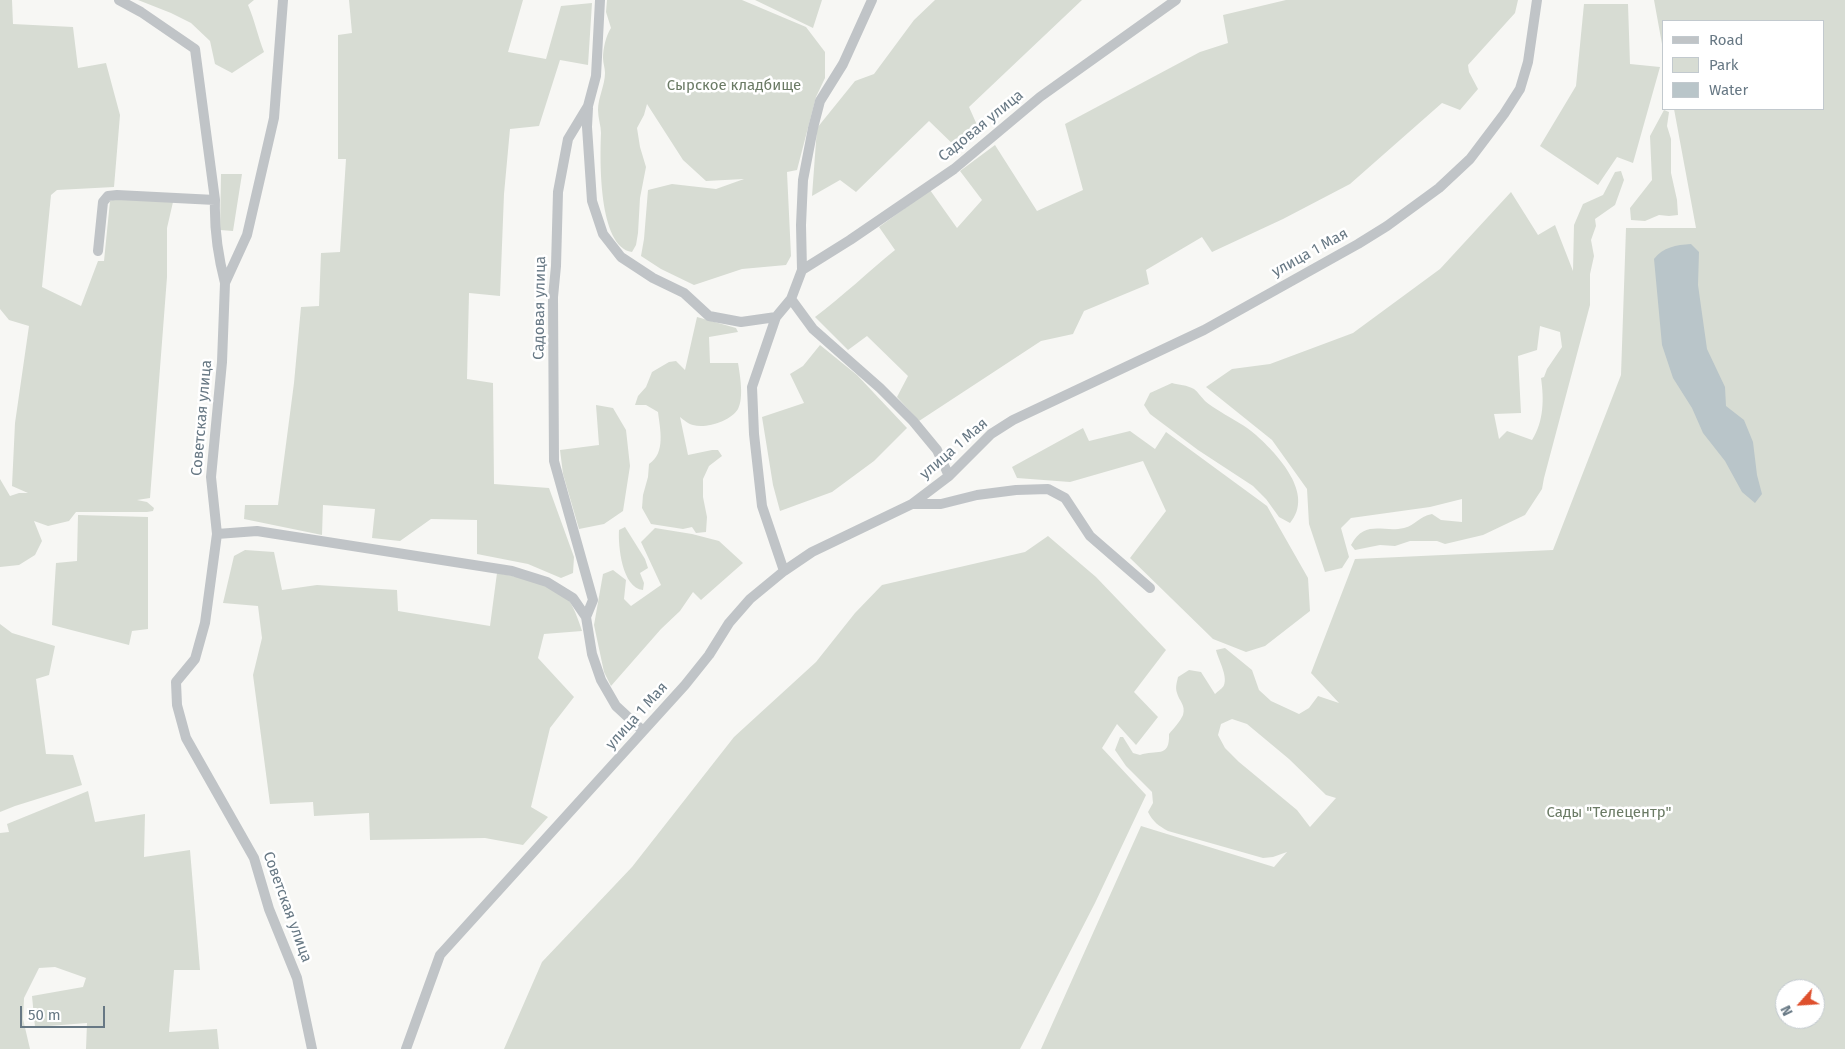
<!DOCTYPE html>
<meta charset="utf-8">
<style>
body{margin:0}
#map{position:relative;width:1845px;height:1049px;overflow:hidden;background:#f7f7f4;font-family:"Fira Sans",sans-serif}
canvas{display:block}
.legend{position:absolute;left:1662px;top:20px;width:162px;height:90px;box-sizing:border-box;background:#fff;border:1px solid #c2c9ce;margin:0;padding:6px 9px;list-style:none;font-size:15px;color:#677884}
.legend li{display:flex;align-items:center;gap:10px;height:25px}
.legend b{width:25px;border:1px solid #c2c9ce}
.north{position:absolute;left:1775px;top:979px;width:50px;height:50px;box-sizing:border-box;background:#fff;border:1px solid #c2c9ce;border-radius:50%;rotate:244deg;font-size:14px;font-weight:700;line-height:20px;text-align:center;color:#677884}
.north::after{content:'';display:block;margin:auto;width:18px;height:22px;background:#de502d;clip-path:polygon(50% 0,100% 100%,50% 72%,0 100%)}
.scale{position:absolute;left:20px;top:1006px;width:85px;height:22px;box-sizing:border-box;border:2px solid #677884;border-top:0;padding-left:6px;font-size:15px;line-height:18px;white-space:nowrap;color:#677884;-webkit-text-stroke:4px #fff;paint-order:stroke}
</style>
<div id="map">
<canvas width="1845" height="1049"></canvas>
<ul class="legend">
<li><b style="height:6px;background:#c0c4c7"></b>Road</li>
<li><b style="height:14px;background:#d7dcd3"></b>Park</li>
<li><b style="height:14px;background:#b9c5c9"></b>Water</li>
</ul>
<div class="north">N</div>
<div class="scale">50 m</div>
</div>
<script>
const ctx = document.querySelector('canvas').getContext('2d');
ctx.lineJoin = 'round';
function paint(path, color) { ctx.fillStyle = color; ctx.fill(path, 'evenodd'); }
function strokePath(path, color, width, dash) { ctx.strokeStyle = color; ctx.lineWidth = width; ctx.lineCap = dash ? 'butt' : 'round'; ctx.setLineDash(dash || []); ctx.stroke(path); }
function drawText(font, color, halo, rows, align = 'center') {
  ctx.font = font + ' "Fira Sans",sans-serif'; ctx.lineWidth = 5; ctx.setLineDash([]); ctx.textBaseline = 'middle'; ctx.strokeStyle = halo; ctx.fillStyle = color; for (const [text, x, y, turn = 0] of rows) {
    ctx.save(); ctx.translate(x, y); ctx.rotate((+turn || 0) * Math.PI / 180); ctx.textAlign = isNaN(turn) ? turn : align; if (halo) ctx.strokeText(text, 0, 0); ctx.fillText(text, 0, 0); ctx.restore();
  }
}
const green = new Path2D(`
 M 0,0 L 12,0 L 13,24 L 73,27 L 78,68 L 106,63 L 120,115 L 114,187 L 57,190 L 51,195 L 42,287 L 81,306 L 98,261 L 104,261 L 110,201 L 118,198 L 173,202 L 167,228 L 167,277 L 150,498 L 137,500 L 147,502 L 154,508 L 153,511 L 147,512 L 76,512 L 69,521 L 48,526 L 34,521 L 42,541 L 35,555 L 19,565 L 0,567 L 0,479 L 10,496 L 19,493 L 28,493 L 12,486 L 15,423 L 29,326 L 9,320 L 0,309 Z
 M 138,0 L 254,0 L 248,5 C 255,21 258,37 264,52 L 232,73 L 215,64 L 210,41 L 191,23 L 171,13 Z
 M 349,0 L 523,0 L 508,52 L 546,59 L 561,6 L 592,3 L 588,65 L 560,60 L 539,126 L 510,129 L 504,194 L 500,296 L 469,293 L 467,379 L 493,383 L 494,484 L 549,488 L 574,557 L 573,573 L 561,578 L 528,564 L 477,554 L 477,520 L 431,519 L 400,541 L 372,538 L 375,509 L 323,505 L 322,535 L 244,519 L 245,505 L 278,505 L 294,383 L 301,307 L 319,306 L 321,253 L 340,252 L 346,159 L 338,159 L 338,35 L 352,33 Z
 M 607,0 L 742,0 L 806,27 L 825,52 L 825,78 L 816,97 L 797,170 L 787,172 L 791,256 L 786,265 L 742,269 L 694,285 L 661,269 L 641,256 L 644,239 L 648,190 L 672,184 L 716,189 L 744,179 L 706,181 L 683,160 L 647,104 L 644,115 L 637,128 L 640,147 L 646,167 L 640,198 L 638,233 L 636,245 L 632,252 C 598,247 600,159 601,133 C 601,126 598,118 598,110 C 598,98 605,85 605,73 C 605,68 603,63 603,58 C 603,49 606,35 611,28 L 606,12 Z
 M 755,0 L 822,0 L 813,28 Z
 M 935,0 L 1082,0 L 969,107 L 981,134 L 960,151 L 929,121 L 856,192 L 840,180 L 812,196 L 817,128 L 855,81 L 874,74 L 914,20 Z
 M 1286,0 L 1518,0 L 1515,13 L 1468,65 L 1469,72 L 1478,89 L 1460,110 L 1442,103 L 1350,184 L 1283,219 L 1212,252 L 1202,237 L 1146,270 L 1149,284 L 1084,311 L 1073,334 L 1041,341 L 919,421 L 897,397 L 908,376 L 867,336 L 848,350 L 815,317 C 843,296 868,272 895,250 L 879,227 L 930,190 L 957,228 L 982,200 L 960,171 L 995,145 L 1037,211 L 1083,190 L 1065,124 L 1200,52 L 1228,43 L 1223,15 Z
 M 1654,0 L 1845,0 L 1845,1049 L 1041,1049 L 1141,826 L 1274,867 L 1287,852 L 1273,857 L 1263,858 L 1168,831 C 1159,826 1153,822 1148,812 L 1153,803 L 1152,792 L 1126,766 L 1115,750 L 1120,737 L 1123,737 L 1133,753 L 1140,755 C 1156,749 1170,759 1169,734 C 1173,729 1180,722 1183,715 C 1186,705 1179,701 1177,693 C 1175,687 1177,682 1178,677 L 1189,670 L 1201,672 L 1215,694 C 1218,691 1223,688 1224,685 C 1228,676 1218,659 1216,650 L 1225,648 L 1252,670 L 1259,690 L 1271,701 L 1299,714 L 1309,708 L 1318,696 L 1339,703 L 1311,673 L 1355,559 L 1553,550 L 1621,375 L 1626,228 L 1696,228 L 1674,109 L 1824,109 L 1824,21 L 1664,21 L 1664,55 ZM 1232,719 L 1247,724 L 1289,759 L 1326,795 L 1336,798 L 1310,827 L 1297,810 L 1239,762 L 1225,748 L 1218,735 L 1221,724 ZM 1785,989 L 1815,989 L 1815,1019 L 1785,1019 Z
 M 1584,4 L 1628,4 L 1630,64 L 1660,67 L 1633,163 L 1617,157 L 1598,185 L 1540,146 L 1576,86 Z
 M 1664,110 L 1669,112 L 1667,126 L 1671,139 L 1671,173 L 1677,200 L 1678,215 L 1669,216 L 1659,215 L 1645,221 L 1631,220 L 1630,208 L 1652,180 L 1650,136 Z
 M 1621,171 L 1624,180 L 1615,205 L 1595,219 L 1596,226 L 1591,240 L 1594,256 L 1590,274 L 1590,305 L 1544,478 L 1542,489 L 1525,515 L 1483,535 L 1445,544 L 1437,541 L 1410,541 L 1395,546 L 1380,545 L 1355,550 L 1351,545 C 1365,519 1383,533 1404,528 C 1416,525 1418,517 1432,514 L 1441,520 L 1462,522 L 1462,499 L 1430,507 L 1351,518 L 1341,528 L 1349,557 L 1342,568 L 1325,572 L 1309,524 L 1307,489 L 1272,440 L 1206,387 L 1232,369 L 1270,364 L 1353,333 L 1440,269 L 1511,192 L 1538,235 L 1555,225 L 1573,271 L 1574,225 L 1583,204 L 1603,195 L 1615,172 ZM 1540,326 L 1560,332 L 1562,347 L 1547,369 L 1544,377 L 1541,378 C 1544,399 1544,421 1532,440 L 1507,431 L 1499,439 L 1494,414 L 1521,413 L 1518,356 L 1537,350 Z
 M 221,174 L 242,174 L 233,231 L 220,230 Z
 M 697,317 L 736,328 L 738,332 L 709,337 L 710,363 L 738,363 C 740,375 744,398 738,409 C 731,421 706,429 693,425 C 688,424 684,420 680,417 L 688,455 L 712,450 L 718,450 L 722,456 L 709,466 L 703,479 L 703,497 L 707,517 L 706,532 L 696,533 L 692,527 L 683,529 L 651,524 L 642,508 L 643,495 L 648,477 L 649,464 C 666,453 660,429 658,412 L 646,405 L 635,405 L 638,396 L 646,387 L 652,372 L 669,362 L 676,361 L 685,370 Z
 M 820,345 L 857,375 L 907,428 L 874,461 L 832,492 L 780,511 L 773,485 L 762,417 L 804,403 L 790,374 L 803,366 Z
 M 1172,383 C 1179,385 1187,385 1194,389 C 1198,392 1201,397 1205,401 C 1209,405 1215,408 1221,412 C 1232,419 1246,426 1256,435 C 1278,455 1315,494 1290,523 L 1279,517 L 1266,499 L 1253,486 L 1198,450 L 1150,414 L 1144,405 L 1150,393 Z
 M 596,405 L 613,408 L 626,430 L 630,466 L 623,511 L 604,524 L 579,529 L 563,474 L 560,450 L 599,445 Z
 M 1083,428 L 1089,441 L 1130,431 L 1155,449 L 1166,432 L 1267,506 L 1308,578 L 1310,611 L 1265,646 L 1246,652 L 1213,639 L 1130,558 L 1166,511 L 1143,461 L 1070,482 L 1017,478 L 1012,467 Z
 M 78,515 L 148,517 L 148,629 L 132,631 L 129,645 L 52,625 L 56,563 L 77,561 Z
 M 625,527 L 645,559 L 648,568 L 640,573 L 644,583 L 643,590 C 622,588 618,546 619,530 Z
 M 655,528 L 692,534 L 719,541 L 743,563 L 701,600 L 693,592 L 680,611 L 661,629 L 611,686 L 604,672 L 594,625 L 603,574 L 613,570 L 626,580 L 624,599 L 631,606 L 661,585 L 641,542 Z
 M 1048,536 L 1096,577 L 1166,650 L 1134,692 L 1158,717 L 1136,745 L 1117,724 L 1102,748 L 1146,795 L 1095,903 L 1020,1049 L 504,1049 L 542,962 L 632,867 L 734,737 L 816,662 L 855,613 L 882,585 L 1025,552 Z
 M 245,550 L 274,552 L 282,590 L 317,585 L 397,590 L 398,611 L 490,626 L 497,573 C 518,577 556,584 570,602 C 575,610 579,622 582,631 L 544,634 L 538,658 L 574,697 L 550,728 L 531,807 L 548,817 L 523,845 L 485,838 L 370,840 L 369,813 L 314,816 L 313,802 L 270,804 L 253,675 L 262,638 L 258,606 L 223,603 L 234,556 Z
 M 0,624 L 12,633 L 55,646 L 49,675 L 36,679 L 46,754 L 73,755 L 82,785 L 15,806 L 0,812 Z
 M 88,791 L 95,822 L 145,814 L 144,857 L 190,850 L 200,970 L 174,970 L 169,1032 L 217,1029 L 219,1049 L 86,1049 L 87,1023 L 35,1027 L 32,996 L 83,987 L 86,978 L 55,967 L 39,968 L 24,998 L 23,1019 L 30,1049 L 0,1049 L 0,833 L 9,832 L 7,824 Z`);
const water = new Path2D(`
 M 1691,244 L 1699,252 L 1698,285 L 1707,349 L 1725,387 L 1726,406 L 1744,420 L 1753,442 L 1757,475 L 1762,494 L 1755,503 L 1742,492 L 1725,461 L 1703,433 L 1692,408 L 1673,378 L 1662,345 L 1654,259 C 1663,247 1676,245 1691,244 Z`);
const minor = new Path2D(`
 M 119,0 L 141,12 L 195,49 L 215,200 C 214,229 218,256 225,283
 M 283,0 L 274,118 L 247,235 L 225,283 L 222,362 L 211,477 L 217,534 L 205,623 L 195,659 L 176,682 L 177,705 L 186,738 L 254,858 L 269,909 L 297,978 L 312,1049
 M 600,0 L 596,76 L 588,106 L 568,139 L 558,192 L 556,266 L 553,297 L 554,461 L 593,600 L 586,617 L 592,654 L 601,680 L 616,706 L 643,731
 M 588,108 L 587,127 L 592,201 L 603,234 L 621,257 L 653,278 L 684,293 L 709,316 L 741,322 L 776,317
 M 98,251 L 103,202 L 108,196 L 117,195 L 215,200
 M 802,270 L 850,240 L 954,169 L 1040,97 L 1176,0
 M 791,299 L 813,329 L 880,388 L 913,421 L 937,450 L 949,476
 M 912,504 L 941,504 L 977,495 L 1016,490 L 1048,489 L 1065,498 L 1090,536 L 1150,588
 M 217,534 L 257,531 L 512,571 L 547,582 L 573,598 L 586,617
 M 784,571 L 762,506 L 754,434 L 752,387 L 776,317 L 791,299 L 802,270 L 801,225 L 803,180 L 813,128 L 820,101 L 843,64 L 872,0
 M 406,1049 L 440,955 L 685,685 L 709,655 L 729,623 L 750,599 L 784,571 L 812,552 L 912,504 L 949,476 L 991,434 L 1013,420 L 1204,330 L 1358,244 L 1387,226 L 1439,188 L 1470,159 L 1504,114 L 1520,89 L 1528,62 L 1537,0`);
const parkNames = [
 ["Сырское кладбище",734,86],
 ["Сады \"Телецентр\"",1609,813]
];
const streetNames = [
 ["Садовая улица",981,126,-39],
 ["улица 1 Мая",1310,253,-29],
 ["Садовая улица",540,308,-89],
 ["Советская улица",202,418,-85],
 ["улица 1 Мая",954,449,-41],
 ["улица 1 Мая",637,716,-48],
 ["Советская улица",287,907,70]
];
paint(green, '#d7dcd3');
paint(water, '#b9c5c9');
strokePath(minor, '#c0c4c7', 10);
drawText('15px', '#6b7b65', '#fff', parkNames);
drawText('15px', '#677884', '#fff', streetNames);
</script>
